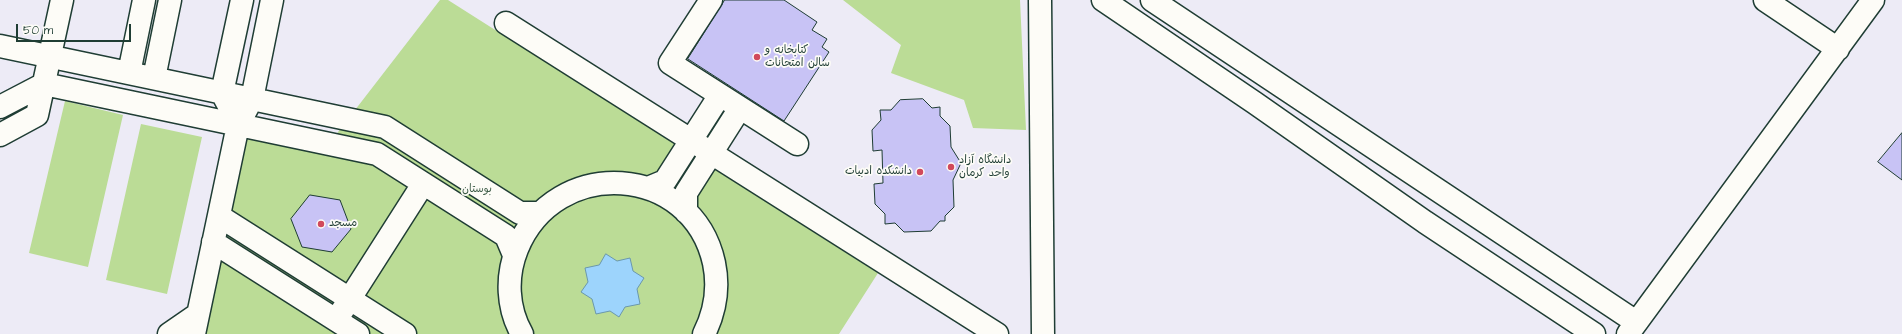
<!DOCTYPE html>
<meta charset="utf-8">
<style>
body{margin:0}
#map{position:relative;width:1902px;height:334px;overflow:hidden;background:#fdfcf7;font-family:"Architects Daughter",sans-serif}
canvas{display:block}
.scale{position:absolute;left:16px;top:24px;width:115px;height:18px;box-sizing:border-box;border:2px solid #1f3d34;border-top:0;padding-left:5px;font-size:12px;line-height:14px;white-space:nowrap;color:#1f3d34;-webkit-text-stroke:3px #fdfcf7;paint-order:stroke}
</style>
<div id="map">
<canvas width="1902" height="334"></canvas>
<div class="scale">50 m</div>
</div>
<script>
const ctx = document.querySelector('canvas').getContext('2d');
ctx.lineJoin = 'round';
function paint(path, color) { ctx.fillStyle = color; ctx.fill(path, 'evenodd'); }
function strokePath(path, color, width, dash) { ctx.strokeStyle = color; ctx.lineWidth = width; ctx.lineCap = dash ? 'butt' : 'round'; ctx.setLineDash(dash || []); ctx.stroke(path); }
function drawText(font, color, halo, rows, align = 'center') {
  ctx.font = font + ' "Architects Daughter","Playpen Sans Arabic",sans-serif'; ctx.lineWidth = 3.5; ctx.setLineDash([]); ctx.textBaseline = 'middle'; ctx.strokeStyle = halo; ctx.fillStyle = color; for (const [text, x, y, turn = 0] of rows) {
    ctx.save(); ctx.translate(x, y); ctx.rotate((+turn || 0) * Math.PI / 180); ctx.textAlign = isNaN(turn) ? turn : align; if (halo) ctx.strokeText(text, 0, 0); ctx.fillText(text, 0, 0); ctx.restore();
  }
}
const built = new Path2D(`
 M 0,0 L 1902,0 L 1902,334 L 0,334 Z`);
const green = new Path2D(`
 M 440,0 L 448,0 L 878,273 L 839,334 L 195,334 L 237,137 L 321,154 Z
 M 843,0 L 1020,0 L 1026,130 L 973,128 L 964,100 L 891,73 L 901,45 Z
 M 65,101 L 123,115 L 88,267 L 29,253 Z
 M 141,124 L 202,137 L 167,294 L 106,280 Z`);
const water = new Path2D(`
 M 606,254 L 617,261 L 630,258 L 633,271 L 644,278 L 637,289 L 640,304 L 625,307 L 619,317 L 610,311 L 596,314 L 592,299 L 581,292 L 588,282 L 585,268 L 599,265 Z`);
const building = new Path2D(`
 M 725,0 L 784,0 L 817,22 L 812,30 L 827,39 L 822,47 L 829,52 L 784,121 L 688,59 Z
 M 923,99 L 932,108 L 940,107 L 940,116 L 950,126 L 951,147 L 961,163 L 953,180 L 954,207 L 945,216 L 945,221 L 940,221 L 931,231 L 904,232 L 895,223 L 885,224 L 885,214 L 875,204 L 874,184 L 883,183 L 882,150 L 873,151 L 872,130 L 881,120 L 880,110 L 891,110 L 900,100 Z
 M 1902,133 L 1902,180 L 1878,162 Z
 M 310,195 L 340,200 L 351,229 L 332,252 L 302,247 L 291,219 Z`);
const minor = new Path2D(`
 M 711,0 L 670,63 L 797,144
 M 1040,0 L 1043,334
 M 1103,0 L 1255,103 L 1425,222 L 1594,334
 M 1152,0 L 1636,322
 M 1765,0 L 1838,49
 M 506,23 L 997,334
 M 0,46 L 385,127 L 520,213 L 540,213
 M 129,73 L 144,0
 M 154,78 L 170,0
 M 229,106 L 222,93 L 242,0
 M 0,107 L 44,84 L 377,154 L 506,236 L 514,255
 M 0,135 L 37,115 L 62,0
 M 648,188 L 665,181 L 720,95
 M 686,212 L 686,193 L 740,108
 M 219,216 L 405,334
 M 213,242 L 358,334
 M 342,311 L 423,184
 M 169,334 L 198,314
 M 194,334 L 238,125 L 252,99 L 272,0
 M 522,334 C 507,308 506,276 517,249 C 555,155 692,163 714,263 C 719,287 715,312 704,334
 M 1628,334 L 1873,0`);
const markers = [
 [757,57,4,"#d1495b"],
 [951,167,4,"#d1495b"],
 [920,172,4,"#d1495b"],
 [321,224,4,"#d1495b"]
];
const poiNames = [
 ["کتابخانه و",765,51],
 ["سالن امتحانات",765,64],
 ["دانشگاه آزاد",959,161],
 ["واحد کرمان",959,174],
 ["دانشکده ادبیات",912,172,"right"],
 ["مسجد",329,224]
];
const parkNames = [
 ["بوستان",477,190]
];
paint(built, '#edebf6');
paint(green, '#bbdc96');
paint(water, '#9dd4fc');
strokePath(water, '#6b98ac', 1);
paint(building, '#c8c3f5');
strokePath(building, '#1f3d34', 1);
strokePath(minor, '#1f3d34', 25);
strokePath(minor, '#fdfcf7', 22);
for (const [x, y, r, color] of markers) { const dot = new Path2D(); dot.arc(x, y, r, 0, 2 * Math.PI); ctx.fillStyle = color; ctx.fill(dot); strokePath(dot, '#fdfcf7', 1.5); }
drawText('11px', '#1f3d34', '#fdfcf7', poiNames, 'left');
drawText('11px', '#3e5d48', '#fdfcf7', parkNames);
</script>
